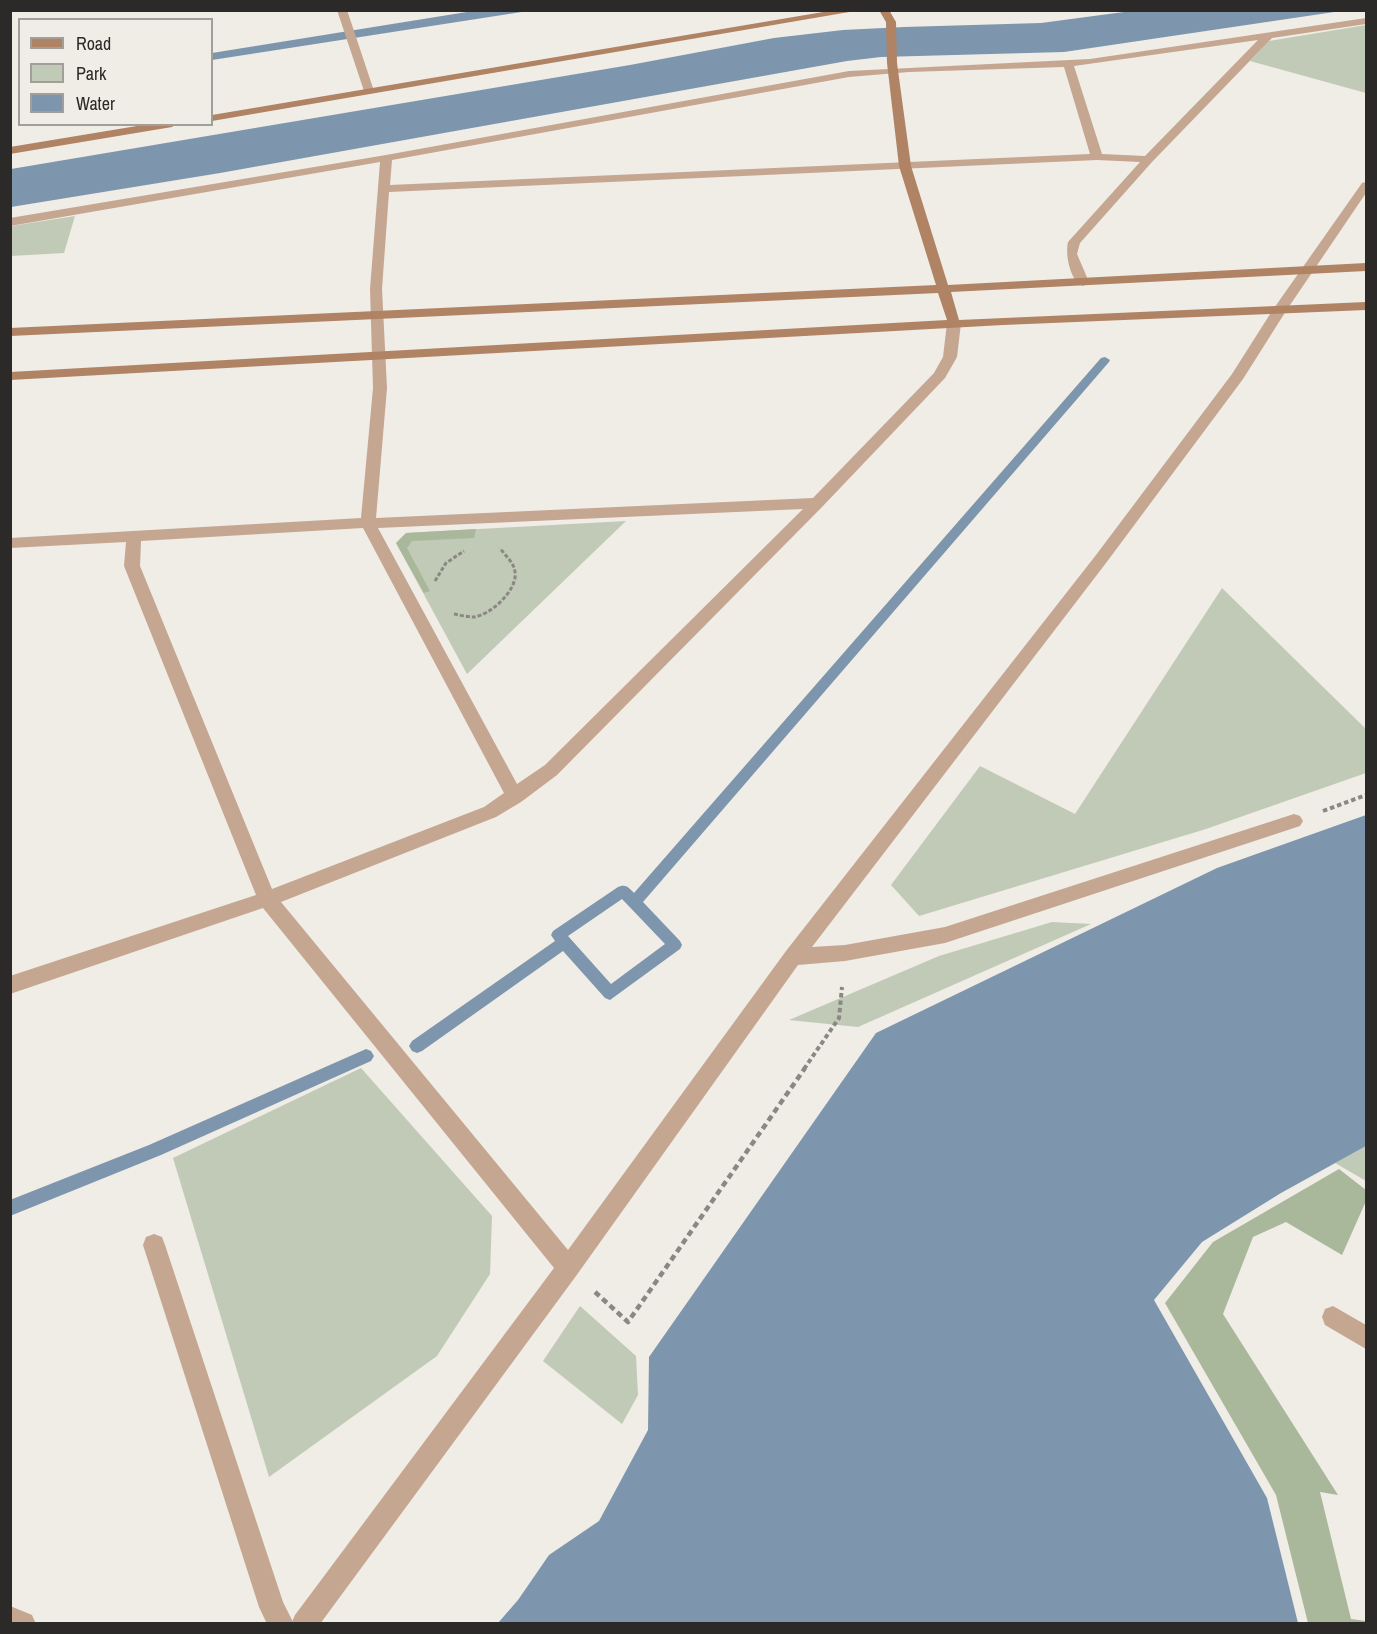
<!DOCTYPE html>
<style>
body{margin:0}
#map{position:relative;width:1377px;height:1634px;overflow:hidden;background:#f0ece6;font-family:"Archivo Narrow",sans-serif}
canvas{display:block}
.frame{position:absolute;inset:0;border:12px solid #2c2a28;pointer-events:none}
.legend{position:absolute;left:18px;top:18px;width:195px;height:108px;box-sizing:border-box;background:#f0ece6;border:2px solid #a29e9a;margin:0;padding:8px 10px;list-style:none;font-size:18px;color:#2c2a28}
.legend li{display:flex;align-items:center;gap:12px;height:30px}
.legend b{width:30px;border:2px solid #a29e9a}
</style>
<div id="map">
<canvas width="1377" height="1634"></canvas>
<div class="frame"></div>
<ul class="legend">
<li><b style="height:8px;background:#af8363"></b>Road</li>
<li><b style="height:16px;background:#c1cab7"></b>Park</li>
<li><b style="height:16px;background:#7d96ad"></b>Water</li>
</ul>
</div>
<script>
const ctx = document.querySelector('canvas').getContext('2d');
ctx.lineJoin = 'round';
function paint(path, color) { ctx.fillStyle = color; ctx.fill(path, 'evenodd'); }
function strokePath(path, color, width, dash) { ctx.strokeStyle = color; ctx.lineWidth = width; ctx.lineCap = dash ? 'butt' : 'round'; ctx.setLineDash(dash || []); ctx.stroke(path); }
const green = new Path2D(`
 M 1366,25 L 1366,93 L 1250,61 L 1269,41 Z
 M 75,216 L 64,253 L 11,256 L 11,226 Z
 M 626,521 L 467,674 L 396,543 L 406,533 Z
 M 1222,588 L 1366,729 L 1366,773 L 1206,829 L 919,916 L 891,885 L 980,766 L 1075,814 Z
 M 1052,922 L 1091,924 L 858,1027 L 789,1020 L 939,956 Z
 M 361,1068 L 492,1216 L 490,1274 L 437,1356 L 269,1477 L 173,1158 Z
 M 1366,1146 L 1366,1181 L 1335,1163 Z
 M 580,1306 L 636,1356 L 638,1395 L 622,1424 L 543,1361 Z`);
const forest = new Path2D(`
 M 476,529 L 474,538 L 412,541 L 407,548 L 430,591 L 424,593 L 396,543 L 406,533 Z
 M 1339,1169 L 1366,1190 L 1366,1201 L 1342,1255 L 1286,1222 L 1253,1237 L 1223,1314 L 1338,1495 L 1320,1492 L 1351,1619 L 1366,1621 L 1366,1623 L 1308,1623 L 1276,1495 L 1165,1303 L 1213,1242 Z`);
const water = new Path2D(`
 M 1139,10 L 1341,11 L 1064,52 L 881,57 L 847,61 L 220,173 L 11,207 L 11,169 L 630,65 L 774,38 L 843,30 L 904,27 L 1041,23 Z
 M 473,11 L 528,11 L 212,60 L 212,53 Z
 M 1366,815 L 1366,1146 L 1281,1193 L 1202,1242 L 1154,1300 L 1267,1498 L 1298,1623 L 498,1623 L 518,1600 L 549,1555 L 599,1521 L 648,1430 L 649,1357 L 876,1033 L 1217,868 Z`);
const stream = new Path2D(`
 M 1105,357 L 1110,360 L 1109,362 L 643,902 L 680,941 L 682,945 L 680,949 L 610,1000 L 605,998 L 563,951 L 422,1051 L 417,1053 L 412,1051 L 409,1046 L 412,1041 L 555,941 L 551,935 L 553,931 L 618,887 C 626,884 628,887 634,893 L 1101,358 ZM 622,899 L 665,944 L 611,984 L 568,936 Z
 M 366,1049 L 371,1051 L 374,1056 L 371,1061 L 161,1155 L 10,1216 L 10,1200 L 149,1145 Z`);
const pathFar2 = new Path2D(`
 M 435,581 L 446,563 L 464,551
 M 454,614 C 460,615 467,617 473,617 C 490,616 518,590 515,572 C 514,562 505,556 500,548`);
const pathFar1 = new Path2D(`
 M 1323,811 L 1366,795
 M 804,1069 L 839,1018 L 842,987`);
const path = new Path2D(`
 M 595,1292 L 628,1322 L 805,1068`);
const lane = new Path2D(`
 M 154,1234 L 162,1237 L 165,1245 L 283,1602 L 294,1624 L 267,1624 L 259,1607 L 143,1245 L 146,1237 Z
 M 1333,1306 L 1366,1325 L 1366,1349 L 1325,1325 L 1322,1317 L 1325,1309 Z`);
const street = new Path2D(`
 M 337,10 L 347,10 L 374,91 L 373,93 L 369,94 L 364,91 Z
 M 1366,18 L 1366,24 L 1272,38 L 1152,162 L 1080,243 L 1077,254 L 1089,282 L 1083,286 C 1070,282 1065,254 1068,242 L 1140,162 L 1097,160 L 389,192 L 382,289 L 387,388 L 376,518 L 813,498 L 934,373 L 943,357 L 947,323 L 954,319 L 961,323 L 957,357 L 945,378 L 822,507 L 557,775 L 521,802 L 496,817 L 281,902 L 568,1250 L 786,951 L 1096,555 L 1232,374 L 1272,311 L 1362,183 L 1366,182 L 1366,193 L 1286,311 L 1243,379 L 1106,563 L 812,947 L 845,945 L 945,927 L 1294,814 L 1300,816 L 1303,821 L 1300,826 L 945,943 L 845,961 L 798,965 L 576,1276 L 320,1624 L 291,1624 L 295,1615 L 554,1268 L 263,908 L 10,994 L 10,976 L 256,895 L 124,566 L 126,542 L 10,548 L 10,538 L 361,518 L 373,388 L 370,289 L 380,162 L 10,226 L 10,218 L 386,155 L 849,71 L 1090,59 ZM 1258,40 L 1145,156 L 1102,154 L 1074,66 ZM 1064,67 L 1090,154 L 390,185 L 392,160 L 849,77 L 909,72 ZM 803,509 L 545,765 L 517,784 L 378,528 ZM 363,528 L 504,793 L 484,807 L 272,889 L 140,566 L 141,541 Z
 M 10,1606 L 32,1615 L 36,1624 L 10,1624 Z`);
const secondary = new Path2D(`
 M 835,10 L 861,10 L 212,121 L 212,115 Z
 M 879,10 L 889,10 L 896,22 L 897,63 L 911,166 L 948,285 L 1366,263 L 1366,271 L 951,292 L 959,320 L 1366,302 L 1366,310 L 1003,325 L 10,380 L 10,372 L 947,320 L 938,293 L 10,336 L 10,328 L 936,285 L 899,166 L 887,63 L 886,22 Z
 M 149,124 L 177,124 L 172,127 L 10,154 L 10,147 Z`);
paint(green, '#c1cab7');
paint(forest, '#a9b89a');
paint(water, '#7d96ad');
paint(stream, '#7d96ad');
strokePath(pathFar2, '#8b8884', 3, [4, 2]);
strokePath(pathFar1, '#8b8884', 4, [4.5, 3]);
strokePath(path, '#8b8884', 4.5, [6, 4]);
paint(lane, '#c5a691');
paint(street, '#c5a691');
paint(secondary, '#af8363');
</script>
